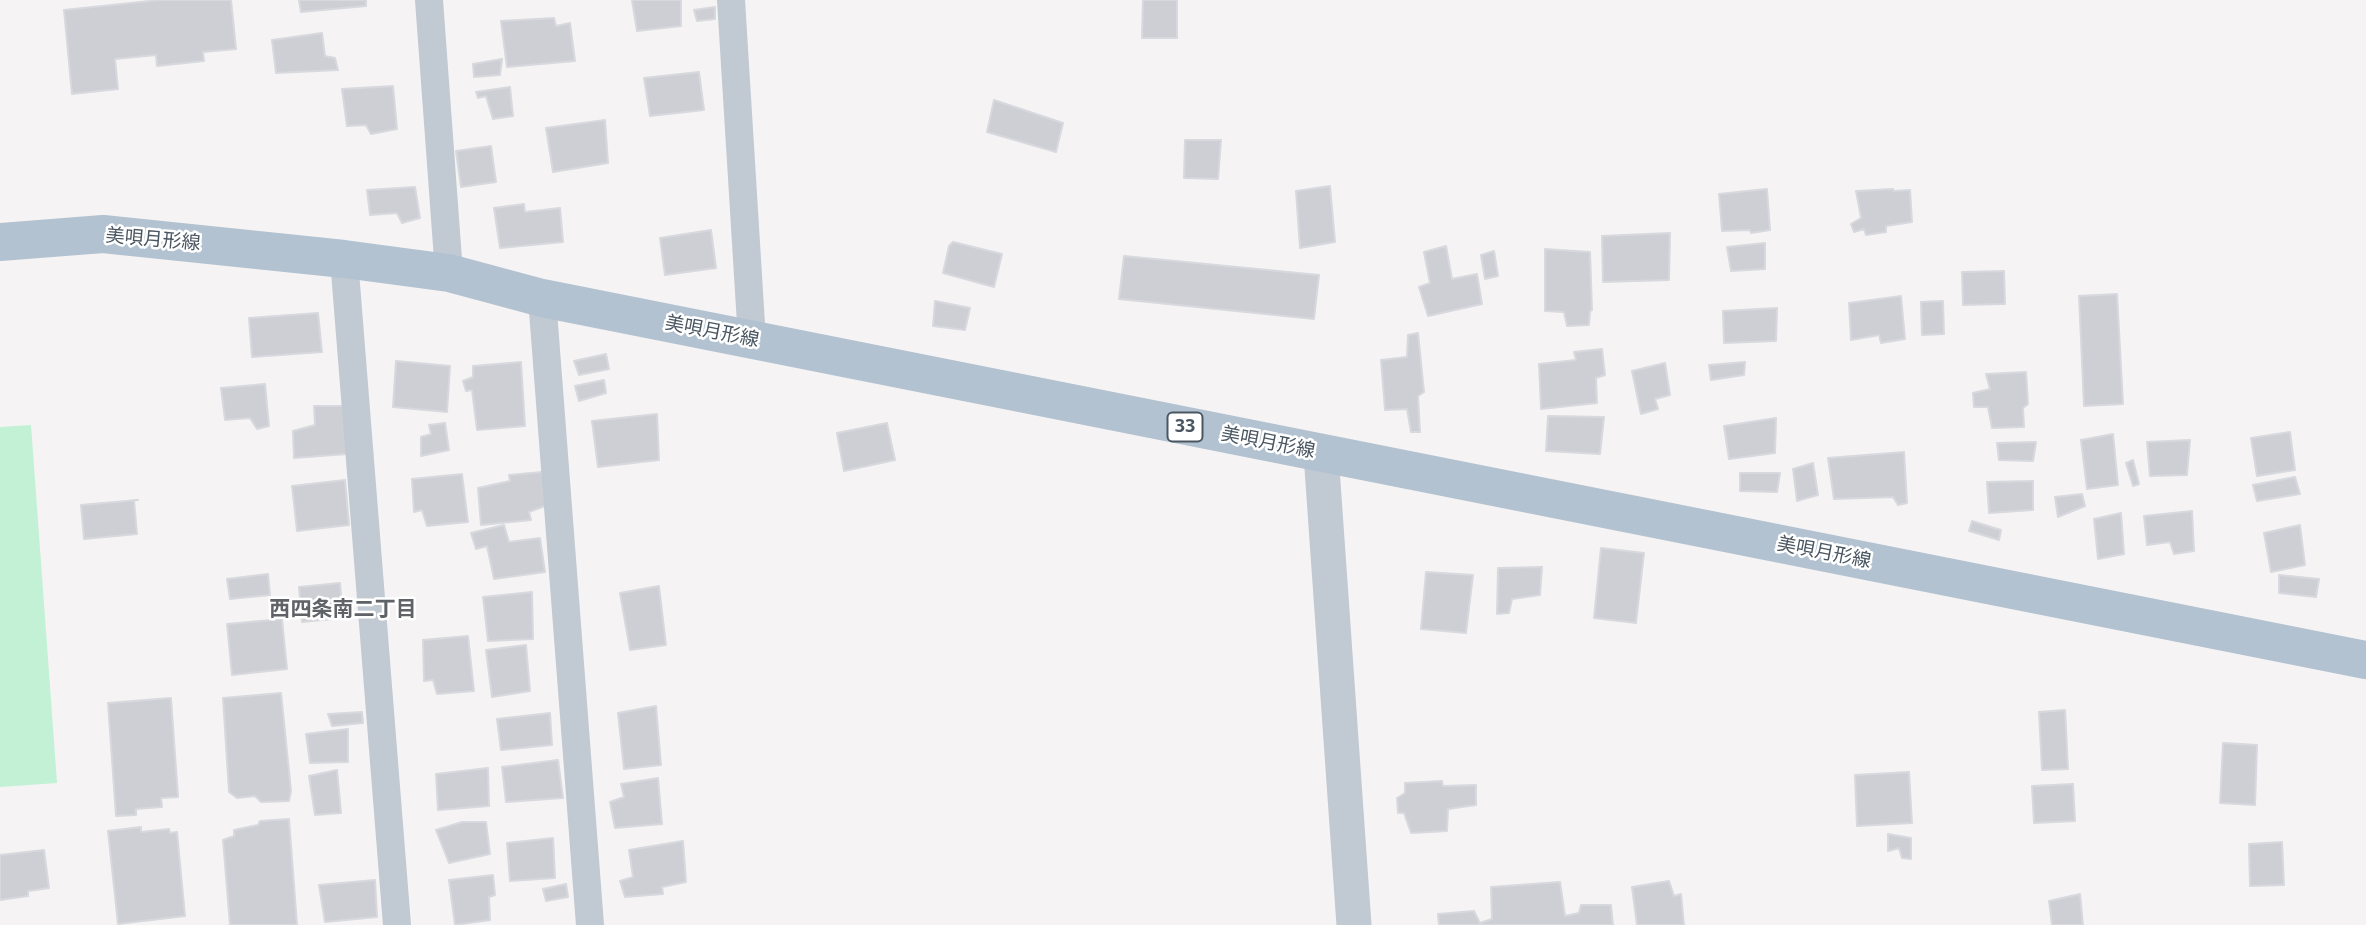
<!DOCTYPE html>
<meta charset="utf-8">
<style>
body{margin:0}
canvas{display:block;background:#f5f3f3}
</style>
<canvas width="2366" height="925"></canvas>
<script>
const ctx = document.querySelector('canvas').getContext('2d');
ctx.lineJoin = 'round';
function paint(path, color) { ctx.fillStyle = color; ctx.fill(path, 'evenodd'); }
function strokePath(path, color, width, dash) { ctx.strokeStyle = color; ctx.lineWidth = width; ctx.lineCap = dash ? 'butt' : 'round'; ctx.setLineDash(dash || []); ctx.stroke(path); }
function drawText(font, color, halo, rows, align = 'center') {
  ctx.font = font + ' "Noto Sans","Noto Sans JP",sans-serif'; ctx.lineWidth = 5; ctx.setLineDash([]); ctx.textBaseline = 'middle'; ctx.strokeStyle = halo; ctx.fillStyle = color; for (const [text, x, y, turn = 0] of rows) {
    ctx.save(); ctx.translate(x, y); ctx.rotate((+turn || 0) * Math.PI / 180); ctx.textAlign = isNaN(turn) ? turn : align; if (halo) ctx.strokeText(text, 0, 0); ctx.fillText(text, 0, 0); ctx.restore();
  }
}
const green = new Path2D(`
 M 31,425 L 57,783 L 0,787 L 0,427 Z`);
const building = new Path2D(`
 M 159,0 L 231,0 L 236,49 L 203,52 L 204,61 L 157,66 L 156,55 L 115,59 L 118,89 L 72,94 L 64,10 Z
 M 299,0 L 366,0 L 366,6 L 301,12 Z
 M 632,0 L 681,0 L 681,26 L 637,31 Z
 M 1143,0 L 1177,0 L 1177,38 L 1142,38 Z
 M 715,7 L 715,19 L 697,21 L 694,10 Z
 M 554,18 L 556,26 L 570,23 L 575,61 L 507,67 L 501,21 Z
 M 322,33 L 325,56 L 335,58 L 338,70 L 276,73 L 272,40 Z
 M 502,59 L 500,75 L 474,77 L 473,64 Z
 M 699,72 L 704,110 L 650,116 L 644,78 Z
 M 393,86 L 397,129 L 371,134 L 366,125 L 347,126 L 342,89 Z
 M 510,87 L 513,116 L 493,119 L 486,96 L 478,98 L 476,92 Z
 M 994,100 L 1063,123 L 1056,152 L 987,132 Z
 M 605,120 L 608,163 L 553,172 L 546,128 Z
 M 1185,140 L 1221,140 L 1218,179 L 1184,178 Z
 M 491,146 L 496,182 L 461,187 L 456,151 Z
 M 1330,186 L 1335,242 L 1300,248 L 1296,191 Z
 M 415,187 L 420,218 L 402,223 L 397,213 L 370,215 L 367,190 Z
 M 1767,189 L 1770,230 L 1751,233 L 1750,230 L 1722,231 L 1719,194 Z
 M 1893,189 L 1894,191 L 1910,190 L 1912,222 L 1886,226 L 1886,232 L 1866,235 L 1864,229 L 1854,232 L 1851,224 L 1861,218 L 1856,191 Z
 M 524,204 L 525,212 L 560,208 L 563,242 L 500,248 L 494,208 Z
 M 711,230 L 716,268 L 665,275 L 660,238 Z
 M 1670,233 L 1669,280 L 1603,282 L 1602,236 Z
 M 953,242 L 1002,254 L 994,287 L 943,273 L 949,246 Z
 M 1765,243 L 1765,269 L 1731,271 L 1727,247 Z
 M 1446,246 L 1452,279 L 1477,274 L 1482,304 L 1428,316 L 1419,287 L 1430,283 L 1424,252 Z
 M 1545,249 L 1590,252 L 1592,310 L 1590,311 L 1589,325 L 1567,326 L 1564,312 L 1545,311 Z
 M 1494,251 L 1498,276 L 1485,279 L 1481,255 Z
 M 1124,256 L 1319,275 L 1314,319 L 1119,299 Z
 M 2004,271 L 2005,304 L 1963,305 L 1962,272 Z
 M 2117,294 L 2123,404 L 2084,406 L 2079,296 Z
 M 1901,296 L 1905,339 L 1881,343 L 1879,335 L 1851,340 L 1849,303 Z
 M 935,301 L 970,308 L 965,330 L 933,326 Z
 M 1943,301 L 1944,334 L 1922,335 L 1921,302 Z
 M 1777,308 L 1776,341 L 1724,343 L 1723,311 Z
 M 318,313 L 322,352 L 252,357 L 249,318 Z
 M 1418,333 L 1424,392 L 1418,396 L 1420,432 L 1411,432 L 1407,409 L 1385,410 L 1381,360 L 1407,357 L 1408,335 Z
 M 1602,349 L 1605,375 L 1596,378 L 1597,403 L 1541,409 L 1539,364 L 1576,360 L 1574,352 Z
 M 606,354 L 609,369 L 579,375 L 574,361 Z
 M 396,361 L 450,366 L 447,412 L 393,407 Z
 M 521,362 L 525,426 L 477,430 L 472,390 L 466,391 L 463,381 L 473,377 L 473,366 Z
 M 1745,362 L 1744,375 L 1711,380 L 1709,365 Z
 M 1665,363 L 1670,395 L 1655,399 L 1658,409 L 1641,414 L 1632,371 Z
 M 2026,372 L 2028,404 L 2023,408 L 2024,427 L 1992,428 L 1988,407 L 1974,407 L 1973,393 L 1990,389 L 1986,374 Z
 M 604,380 L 606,393 L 579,401 L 575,386 Z
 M 265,384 L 269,426 L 257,429 L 250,418 L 225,420 L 221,388 Z
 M 314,406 L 344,406 L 347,454 L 294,458 L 293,431 L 315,425 Z
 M 657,414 L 659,460 L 598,467 L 592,421 Z
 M 1548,416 L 1604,417 L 1600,454 L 1546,451 Z
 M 1776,418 L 1775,453 L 1729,459 L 1724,426 Z
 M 445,423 L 449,450 L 421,456 L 421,437 L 431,434 L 429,425 Z
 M 887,423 L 895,460 L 844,471 L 837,433 Z
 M 2290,432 L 2295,470 L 2257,476 L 2251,438 Z
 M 2113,434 L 2118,485 L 2087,489 L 2081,440 Z
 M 2190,440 L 2187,475 L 2150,476 L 2147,442 Z
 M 2036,442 L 2033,461 L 1999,460 L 1997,443 Z
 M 1904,452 L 1907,503 L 1898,505 L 1893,497 L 1834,499 L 1828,458 Z
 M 2133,460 L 2139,484 L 2133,486 L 2126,463 Z
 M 1813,463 L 1818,495 L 1797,501 L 1793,469 Z
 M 542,472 L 545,506 L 529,512 L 531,520 L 481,525 L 478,488 L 510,481 L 509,475 Z
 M 1740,473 L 1780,473 L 1777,492 L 1740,491 Z
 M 462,474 L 468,522 L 427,526 L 422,510 L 414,512 L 412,479 Z
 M 2295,477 L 2300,494 L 2257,501 L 2253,485 Z
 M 345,480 L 349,525 L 297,531 L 292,486 Z
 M 2033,481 L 2033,510 L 1989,513 L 1987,482 Z
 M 2082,494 L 2085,506 L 2058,517 L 2055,497 Z
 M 134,500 L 137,534 L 84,539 L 81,505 L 138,500 Z
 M 2192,511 L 2194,551 L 2174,554 L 2170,542 L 2147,545 L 2144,516 Z
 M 2121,513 L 2124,554 L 2098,559 L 2094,519 Z
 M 1972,521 L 2001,530 L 1999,540 L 1969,531 Z
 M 504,525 L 509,542 L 540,538 L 545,572 L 494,579 L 487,546 L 476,549 L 471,533 Z
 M 2300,525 L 2305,565 L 2271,572 L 2264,533 Z
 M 1601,548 L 1644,553 L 1636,623 L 1594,618 Z
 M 1542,567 L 1540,595 L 1512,599 L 1509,613 L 1497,614 L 1498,568 Z
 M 1426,572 L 1473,575 L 1466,633 L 1421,629 Z
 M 268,574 L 270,595 L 230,599 L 227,579 Z
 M 2279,575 L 2319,579 L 2316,597 L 2279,593 Z
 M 340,583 L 343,618 L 302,622 L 299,587 Z
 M 659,586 L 666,645 L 630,650 L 620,593 Z
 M 532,592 L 533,639 L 488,641 L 483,597 Z
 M 282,619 L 287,669 L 232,675 L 227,624 Z
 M 468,636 L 474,691 L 437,694 L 433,680 L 424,681 L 423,640 Z
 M 526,645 L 530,691 L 492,697 L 486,650 Z
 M 281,693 L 291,791 L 289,801 L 261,802 L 255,796 L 237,798 L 229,792 L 223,698 Z
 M 171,698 L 178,797 L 161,798 L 162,807 L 136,809 L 136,815 L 116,816 L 108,703 Z
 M 656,706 L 661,765 L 624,769 L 618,713 Z
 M 2065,710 L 2068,769 L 2042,770 L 2039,712 Z
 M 362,712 L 363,723 L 332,726 L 328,714 Z
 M 550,713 L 552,745 L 501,750 L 497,719 Z
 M 348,729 L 348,762 L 310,763 L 306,734 Z
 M 2223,743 L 2257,745 L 2255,805 L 2220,803 Z
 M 558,760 L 563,798 L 506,802 L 502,767 Z
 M 488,768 L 489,806 L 438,810 L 436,774 Z
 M 337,770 L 341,813 L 315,815 L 309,776 Z
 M 1909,772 L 1912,823 L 1857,826 L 1855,775 Z
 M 658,778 L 662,824 L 615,828 L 610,802 L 624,797 L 621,784 Z
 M 1442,781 L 1443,786 L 1476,785 L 1476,805 L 1448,809 L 1447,831 L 1411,833 L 1404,813 L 1398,813 L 1397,798 L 1405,793 L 1405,783 Z
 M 2073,784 L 2075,821 L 2034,823 L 2032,786 Z
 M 289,819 L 297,925 L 230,925 L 223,840 L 234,836 L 234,830 L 258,825 L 260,821 Z
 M 462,822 L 486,822 L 490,854 L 449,863 L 436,830 Z
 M 141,827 L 141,832 L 169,829 L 170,833 L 177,832 L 185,916 L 118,924 L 108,831 Z
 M 1888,834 L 1911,838 L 1911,859 L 1902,858 L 1899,848 L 1888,851 Z
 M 553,838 L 555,878 L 510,881 L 507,843 Z
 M 683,841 L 686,882 L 662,887 L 663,894 L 625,897 L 620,881 L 633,877 L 629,850 Z
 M 2282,842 L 2284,885 L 2250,886 L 2249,844 Z
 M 44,850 L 49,888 L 28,891 L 28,896 L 0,900 L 0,855 Z
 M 493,875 L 495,895 L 489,897 L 490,920 L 455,925 L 449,880 Z
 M 375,880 L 377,917 L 325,922 L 319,885 Z
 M 1669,881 L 1674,896 L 1681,894 L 1684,925 L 1637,925 L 1632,887 Z
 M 1560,882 L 1565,916 L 1579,913 L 1581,905 L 1611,905 L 1613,925 L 1439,925 L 1438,914 L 1474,911 L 1480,923 L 1492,919 L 1491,887 Z
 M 566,884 L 568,897 L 546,901 L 543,889 Z
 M 2080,894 L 2083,925 L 2052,925 L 2049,901 Z`);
const minor = new Path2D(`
 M 429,0 L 449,273
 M 731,0 L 752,340
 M 344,259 L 397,925
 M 542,298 L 590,925`);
const tertiary = new Path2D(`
 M 1321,454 L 1354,925`);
const primary = new Path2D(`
 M 0,242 L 103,234 L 344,259 L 449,273 L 542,298 L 2366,660`);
const shields = [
 [1185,427,35]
];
const shieldNames = [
 ["33",1185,427]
];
const streetNames = [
 ["美唄月形線",153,240,5],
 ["美唄月形線",712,332,11],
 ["美唄月形線",1268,443,11],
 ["美唄月形線",1824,553,11]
];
const neighbourhoodNames = [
 ["西四条南二丁目",343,610]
];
paint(green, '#c3f1d5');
paint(building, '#cdcfd5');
strokePath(building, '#d7d9de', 2);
strokePath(minor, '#c1cad2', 28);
strokePath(tertiary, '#c1cad2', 35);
strokePath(primary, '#b3c2d1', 38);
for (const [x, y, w] of shields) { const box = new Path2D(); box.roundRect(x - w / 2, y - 14.5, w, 29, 5); ctx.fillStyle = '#fff'; ctx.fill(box); strokePath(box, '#4a5661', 2); }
drawText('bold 18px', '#4a5661', null, shieldNames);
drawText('19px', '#4a5661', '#fff', streetNames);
drawText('bold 21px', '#5f6368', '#fff', neighbourhoodNames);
</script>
